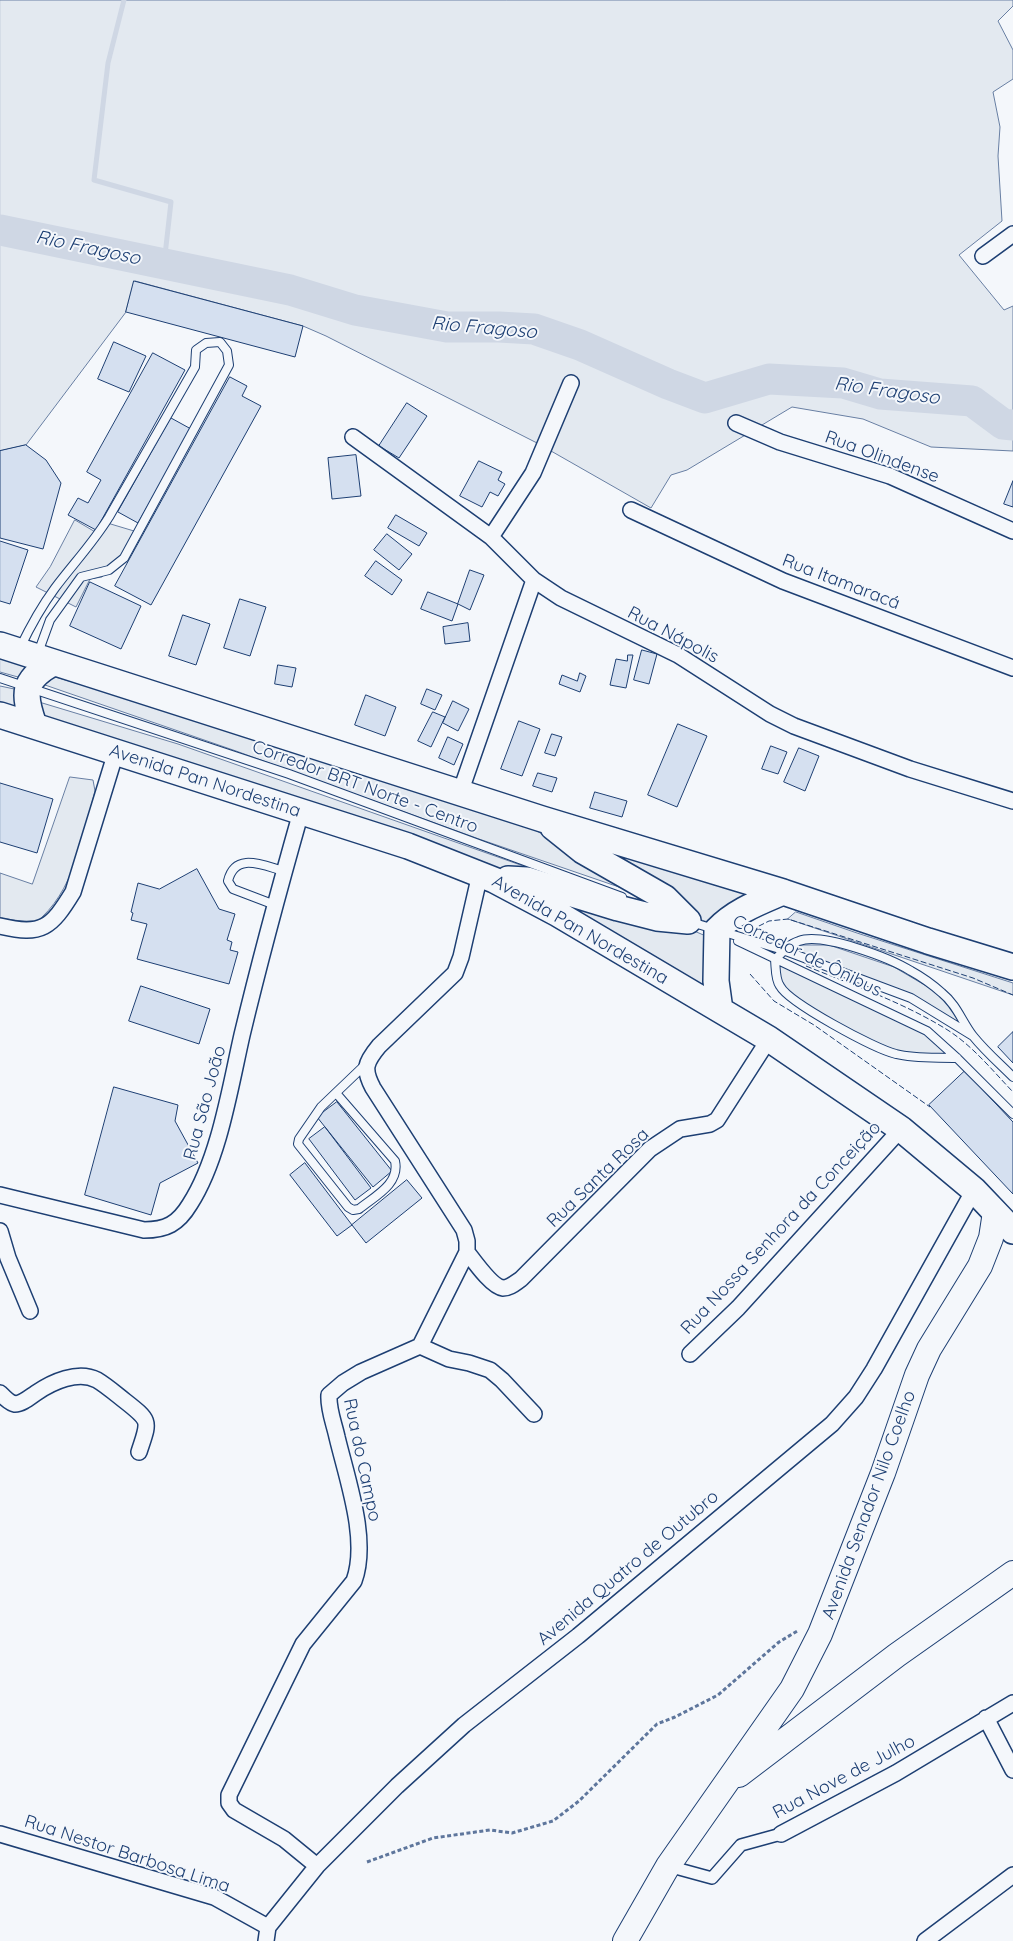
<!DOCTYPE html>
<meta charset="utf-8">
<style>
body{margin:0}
canvas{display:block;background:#f4f7fb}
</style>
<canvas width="1013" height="1941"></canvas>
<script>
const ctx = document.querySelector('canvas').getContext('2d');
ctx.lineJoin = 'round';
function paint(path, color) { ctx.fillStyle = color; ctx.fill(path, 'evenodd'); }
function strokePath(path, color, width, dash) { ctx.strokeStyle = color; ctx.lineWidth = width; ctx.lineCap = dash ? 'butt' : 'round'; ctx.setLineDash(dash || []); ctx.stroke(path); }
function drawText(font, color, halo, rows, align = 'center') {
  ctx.font = font + ' Quicksand,sans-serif'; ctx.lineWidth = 4; ctx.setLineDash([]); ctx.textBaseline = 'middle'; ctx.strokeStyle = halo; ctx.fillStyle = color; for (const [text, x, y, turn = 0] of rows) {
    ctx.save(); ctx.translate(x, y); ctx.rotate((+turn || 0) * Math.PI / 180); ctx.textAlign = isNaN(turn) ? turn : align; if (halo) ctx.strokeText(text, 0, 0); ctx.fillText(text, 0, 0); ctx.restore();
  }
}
const green = new Path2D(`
 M 0,0 L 1013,0 L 1013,6 L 998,21 L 1013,50 L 1013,79 L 993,92 L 1000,127 L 998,156 L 1002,221 L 959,255 L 1004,310 L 1013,306 L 1013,451 L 931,447 L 863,419 L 792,407 L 687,470 L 671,475 L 651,508 L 537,443 L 326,336 L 303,326 L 135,281 L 126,312 L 26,445 L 0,451 Z
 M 75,520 L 97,533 L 104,522 L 134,531 L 123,554 L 102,577 L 90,579 L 76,607 L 36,587 L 50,567 Z
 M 0,653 L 38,664 L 25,679 L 0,672 Z
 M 55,677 L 218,724 L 530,827 L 651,898 L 479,839 L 236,751 L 45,685 Z
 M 0,686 L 19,690 L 13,715 L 0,711 Z
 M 39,702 L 178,744 L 563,880 L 493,873 L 46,719 Z
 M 70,777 L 93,780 L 95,791 C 83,836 74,893 35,923 L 0,918 L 0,873 L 32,884 Z
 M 581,845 L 769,892 L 714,924 L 689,916 Z
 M 539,894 L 692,930 L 708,937 L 712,1005 Z
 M 796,912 L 857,933 L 1013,983 L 1013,995 L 788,919 Z
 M 792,945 L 829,945 L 894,967 L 950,1000 L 973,1036 L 911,998 L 790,953 Z
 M 775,960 L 927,1031 L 957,1058 L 896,1054 L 815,1014 L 779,985 Z`);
const stream = new Path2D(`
 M 124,0 L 108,63 L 94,180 L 171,202 L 164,264`);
const river = new Path2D(`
 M 0,230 L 290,290 L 355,310 L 447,327 L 499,327 L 534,329 L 580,345 L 668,384 L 705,398 L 769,379 L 843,383 L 880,394 L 972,401 L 1003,424 L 1013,425`);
const building = new Path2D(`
 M 134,281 L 303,326 L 295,357 L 126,312 Z
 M 114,342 L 146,356 L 129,392 L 98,379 Z
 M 153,353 L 185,370 L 96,530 L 68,515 L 78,498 L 88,503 L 101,480 L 87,472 Z
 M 230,377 L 247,386 L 242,396 L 261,406 L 151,605 L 115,586 Z
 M 407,403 L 427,416 L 399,458 L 379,446 Z
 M 171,418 L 191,429 L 138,523 L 118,512 Z
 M 26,445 L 46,460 L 61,483 L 43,549 L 0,538 L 0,451 Z
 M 356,455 L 361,496 L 332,499 L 328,458 Z
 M 479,461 L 502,472 L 498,480 L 505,484 L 498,496 L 490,492 L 482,507 L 460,496 Z
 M 1013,481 L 1013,507 L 1004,504 Z
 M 396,515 L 427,533 L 419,546 L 388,528 Z
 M 387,534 L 412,554 L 399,570 L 374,550 Z
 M 0,541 L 28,550 L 10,604 L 0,601 Z
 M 376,561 L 402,580 L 392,595 L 365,576 Z
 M 470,570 L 484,575 L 470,610 L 458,604 Z
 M 90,582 L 141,606 L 121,649 L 70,626 Z
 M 428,592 L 458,604 L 452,621 L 421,609 Z
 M 240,599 L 266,607 L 250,656 L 224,648 Z
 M 183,615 L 210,624 L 196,665 L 169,656 Z
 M 468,623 L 470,641 L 445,644 L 443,627 Z
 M 642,650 L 657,654 L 649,684 L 634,680 Z
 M 628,655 L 633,655 L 626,688 L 610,685 L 616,659 L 627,661 Z
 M 278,665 L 296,668 L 292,687 L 275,684 Z
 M 580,673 L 586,676 L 580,692 L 559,684 L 562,675 L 577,681 Z
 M 427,689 L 442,695 L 435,710 L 421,704 Z
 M 366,695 L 396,707 L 385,736 L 355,725 Z
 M 453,701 L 469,709 L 458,731 L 443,723 Z
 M 433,712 L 445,717 L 431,747 L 418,741 Z
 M 519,721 L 540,729 L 522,776 L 501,769 Z
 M 678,724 L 707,736 L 677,807 L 648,795 Z
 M 552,734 L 562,737 L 555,756 L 545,753 Z
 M 448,737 L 463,744 L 454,765 L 439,758 Z
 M 771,746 L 787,752 L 778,774 L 762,769 Z
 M 799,748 L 819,756 L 805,791 L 784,782 Z
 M 538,773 L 557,778 L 552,792 L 533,786 Z
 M 0,783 L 53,799 L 37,853 L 0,842 Z
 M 595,792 L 627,801 L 622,817 L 590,808 Z
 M 197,869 L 219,909 L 235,914 L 227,940 L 232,942 L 230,950 L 238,952 L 229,984 L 137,959 L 147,924 L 131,920 L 133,913 L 131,912 L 138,883 L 159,889 Z
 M 141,986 L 210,1009 L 199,1044 L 129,1021 Z
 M 1013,1032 L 1013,1063 L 998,1047 Z
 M 965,1071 L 1013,1122 L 1013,1194 L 929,1105 Z
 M 114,1087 L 178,1105 L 175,1121 L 198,1163 L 160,1183 L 151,1215 L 85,1195 Z
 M 337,1102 L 392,1171 L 373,1187 L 317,1117 Z
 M 325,1127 L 371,1188 L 355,1200 L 309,1139 Z
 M 305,1163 L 352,1225 L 337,1236 L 290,1175 Z
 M 407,1180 L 422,1198 L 366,1243 L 352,1225 Z`);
const path = new Path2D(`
 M 367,1862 L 433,1838 L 490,1830 L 512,1833 L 553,1821 L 579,1801 L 657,1724 L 675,1717 L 718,1695 L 779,1642 L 799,1630`);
const service = new Path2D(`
 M 20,648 C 30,627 41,607 55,588 C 73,564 93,543 109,517 L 195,367 L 196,350 L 206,343 L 220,342 L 227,351 L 229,365 L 124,558 L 109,570 L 81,577 L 50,620 L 38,653
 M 0,678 L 289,774 L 622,897
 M 275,905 L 233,889 L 228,881 C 235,851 264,866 284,871
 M 691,922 L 783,950 L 911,998 L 973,1036
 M 738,941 L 927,1031 L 957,1058 L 1013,1114
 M 957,1058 C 937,1057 915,1059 896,1054 C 875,1049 789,1003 780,986 C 775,979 776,968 775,960 C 782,952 789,944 799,941 C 822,932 890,958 911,971 C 922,977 933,985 942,993 C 957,1005 962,1022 973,1036 C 985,1051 1000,1064 1013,1077
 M 336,1093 L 395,1161 C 400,1184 375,1196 359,1209 L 353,1210 L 348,1207 L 298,1144 L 299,1139 L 321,1107 L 366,1064`);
const pedestrian = new Path2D(`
 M 668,1866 L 712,1878 L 741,1845 L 781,1834`);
const minor = new Path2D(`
 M 983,256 L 1013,234
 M 736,423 L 780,442 L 890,476 L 1013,531
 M 353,437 L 491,537 L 534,580 L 561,598 L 678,655 L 770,714 L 794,726 L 910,769 L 1013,801
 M 631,510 L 783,581 L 1013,668
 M 491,537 L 533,473 L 571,383
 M 460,793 L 534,580
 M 0,926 C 42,936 51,928 73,892 L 116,752
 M 0,1195 L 144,1230 C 166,1230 178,1224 190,1204 C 219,1159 230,1088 242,1035 C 260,960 280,886 301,812
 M 0,1231 L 8,1258 L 30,1311
 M 467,1252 C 474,1261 492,1287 503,1288 C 510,1288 515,1283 521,1279 L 650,1149 L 680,1129 L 710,1124 L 717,1120 L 769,1039
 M 420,1346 L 449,1359 L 469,1363 L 490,1370 L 502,1380 L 534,1414
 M 690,1354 L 738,1308 L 901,1129
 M 0,1393 C 4,1397 9,1403 15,1404 C 22,1404 30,1397 36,1393 C 52,1382 78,1370 97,1380 C 107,1386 116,1394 125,1401 C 152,1422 149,1421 139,1452
 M 986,1718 L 1013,1770
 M 0,1834 L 214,1897 L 268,1927
 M 781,1834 L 896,1773 L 1013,1703
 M 317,1866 L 284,1839 L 234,1810 L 229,1803 L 229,1795 L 303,1644 L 354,1581 C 369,1540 347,1479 337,1437 C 334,1423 328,1409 329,1395 L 343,1383 L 361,1372 L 420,1346 L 467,1252 L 467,1241 L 464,1230 L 373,1088 C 363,1069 365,1063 379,1046 L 455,973 L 461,957 L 480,874
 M 266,1941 L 268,1927 L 317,1866 L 397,1786 L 464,1725 L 578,1636 L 832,1424 L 856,1397 L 874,1369 L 974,1190
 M 925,1941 L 1013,1875`);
const primary = new Path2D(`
 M 739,1775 L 897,1655 L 1013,1573
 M 625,1941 L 668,1866 L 792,1689 L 820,1634 L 883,1473 L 917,1375 L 929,1349 L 980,1266 L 991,1238 L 995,1212`);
const trunk = new Path2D(`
 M 0,645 L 542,819 L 783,892 L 928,941 L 1013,967
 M 0,715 L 408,846 L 494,880 L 558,914 L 769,1039 L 901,1129 L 974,1190 L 1013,1231
 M 34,725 C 23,694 22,680 53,663
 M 553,827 L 583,851 L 665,898 L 688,921
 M 508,879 L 527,880 L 618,908 L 657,918 L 688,921
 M 720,1010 L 716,981 L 717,930 C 735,911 760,902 783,892`);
const fence = new Path2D(`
 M 751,930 L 769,921 L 788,919 L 973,978 L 1013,995
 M 806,966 C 853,985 902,1002 946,1029 C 972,1045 992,1070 1013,1092
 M 750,974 L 774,1001 L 814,1025 L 930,1107`);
const streetNames = [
 ["Rua Olindense",882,457,20],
 ["Rua Itamaracá",841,582,21],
 ["Rua Nápolis",673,635,28],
 ["Avenida Pan Nordestina",205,781,18],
 ["Corredor BRT Norte - Centro",365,787,20],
 ["Avenida Pan Nordestina",580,930,30],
 ["Corredor de Ônibus",807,956,26],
 ["Rua São João",205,1103,-75],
 ["Rua Santa Rosa",598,1178,-44],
 ["Rua Nossa Senhora da Conceição",781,1228,-47],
 ["Rua do Campo",362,1460,78],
 ["Avenida Senador Nilo Coelho",869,1505,-70],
 ["Avenida Quatro de Outubro",628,1568,-40],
 ["Rua Nove de Julho",844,1777,-28],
 ["Rua Nestor Barbosa Lima",127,1854,18]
];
const waterNames = [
 ["Rio Fragoso",88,248,12],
 ["Rio Fragoso",484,328,5],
 ["Rio Fragoso",887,391,8]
];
paint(green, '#e3e9f0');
strokePath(green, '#687fa3', 1);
strokePath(stream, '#cfd7e4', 5);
strokePath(river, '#cfd7e4', 31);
paint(building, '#d5e0f0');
strokePath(building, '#1d3f73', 1);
strokePath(service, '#1d3f73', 10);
strokePath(pedestrian, '#1d3f73', 14);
strokePath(minor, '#1d3f73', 18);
strokePath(primary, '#1d3f73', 26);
strokePath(trunk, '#1d3f73', 28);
strokePath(path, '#5e769c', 3, [4, 2.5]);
strokePath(service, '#f4f7fb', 8);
strokePath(pedestrian, '#f4f7fb', 11);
strokePath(minor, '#f4f7fb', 15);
strokePath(primary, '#f4f7fb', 24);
strokePath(trunk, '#f4f7fb', 25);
strokePath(fence, '#1d3f73', 1, [6, 2.5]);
drawText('18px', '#1d3f73', '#f4f7fb', streetNames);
drawText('italic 19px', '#1d3f73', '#f4f7fb', waterNames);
</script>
